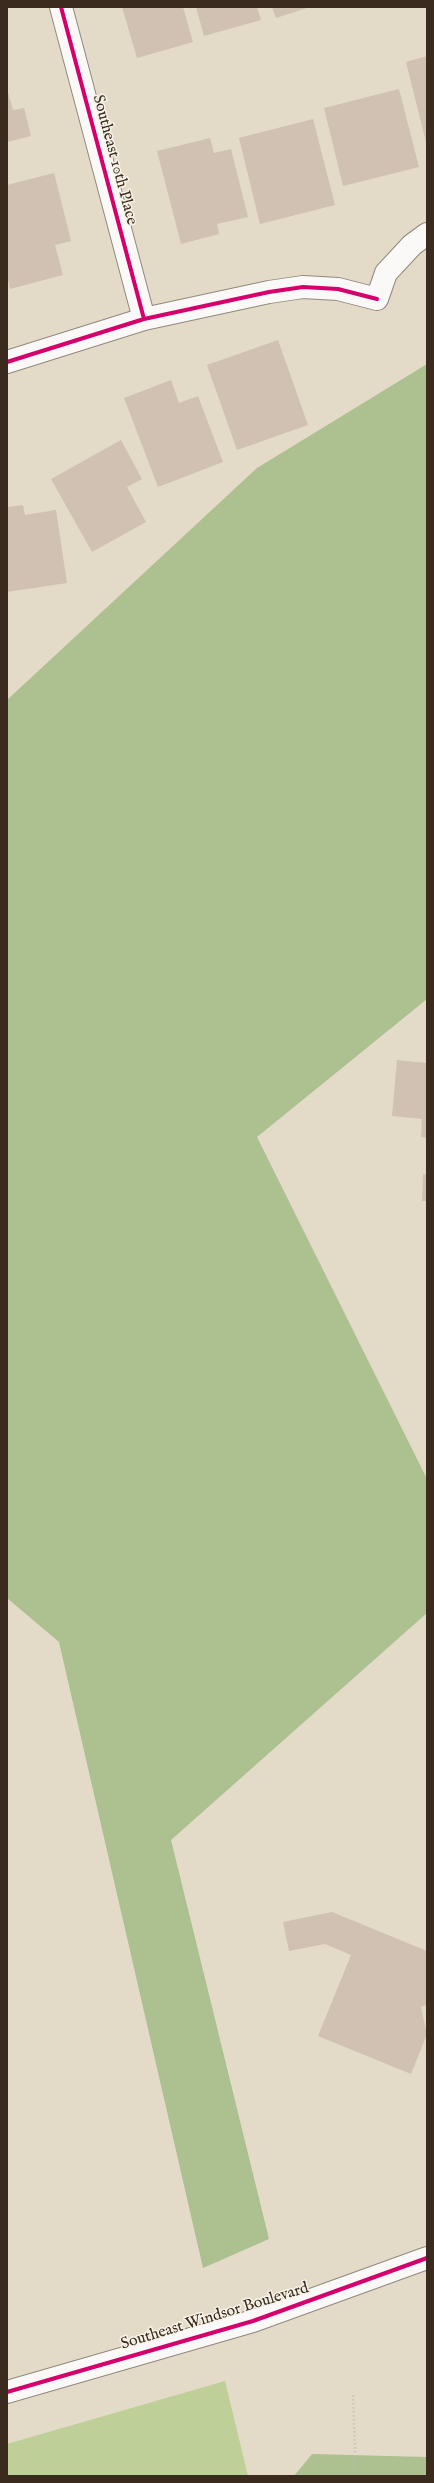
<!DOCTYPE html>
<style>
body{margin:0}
#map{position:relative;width:434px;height:2483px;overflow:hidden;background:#e4dac8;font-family:"IM FELL English",serif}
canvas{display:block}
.frame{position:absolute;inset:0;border:8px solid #3b2a1e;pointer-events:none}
</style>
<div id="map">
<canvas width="434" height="2483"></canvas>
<div class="frame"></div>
</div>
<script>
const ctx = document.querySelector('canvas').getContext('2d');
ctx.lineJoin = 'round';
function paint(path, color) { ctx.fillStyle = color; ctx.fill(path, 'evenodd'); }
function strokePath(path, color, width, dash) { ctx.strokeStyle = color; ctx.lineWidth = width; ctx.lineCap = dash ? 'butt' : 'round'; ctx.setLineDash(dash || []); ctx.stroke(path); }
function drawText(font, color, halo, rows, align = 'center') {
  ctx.font = font + ' "IM FELL English",serif'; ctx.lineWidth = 3; ctx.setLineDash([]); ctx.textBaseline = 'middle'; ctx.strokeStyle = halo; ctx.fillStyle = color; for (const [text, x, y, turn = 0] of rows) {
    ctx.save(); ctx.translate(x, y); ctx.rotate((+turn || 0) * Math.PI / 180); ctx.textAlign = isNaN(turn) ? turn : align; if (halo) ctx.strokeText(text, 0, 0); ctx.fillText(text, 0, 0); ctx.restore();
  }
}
const green = new Path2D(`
 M 225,2381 L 248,2476 L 7,2476 L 7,2444 Z`);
const forest = new Path2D(`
 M 427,364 L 427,999 L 257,1137 L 427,1479 L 427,1613 L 171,1840 L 269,2239 L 203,2268 L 59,1642 L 7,1598 L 7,700 L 257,468 Z
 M 312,2454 L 427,2457 L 427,2476 L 294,2476 Z`);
const building = new Path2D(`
 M 122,7 L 183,7 L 193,42 L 137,58 Z
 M 196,7 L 257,7 L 261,20 L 204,36 Z
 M 272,7 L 310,7 L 276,18 Z
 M 427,56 L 427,142 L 426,142 L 406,62 Z
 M 7,89 L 13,110 L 24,108 L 31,136 L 7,142 Z
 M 399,89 L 419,167 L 343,186 L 324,108 Z
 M 313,119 L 335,205 L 260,224 L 239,138 Z
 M 210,138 L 214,153 L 231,149 L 248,217 L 217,224 L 219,234 L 181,244 L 157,151 Z
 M 54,173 L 71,241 L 55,245 L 63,275 L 10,289 L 7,276 L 7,185 Z
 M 278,340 L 308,425 L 237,450 L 207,365 Z
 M 171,380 L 179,403 L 198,396 L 223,462 L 158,487 L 124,398 Z
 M 121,440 L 142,479 L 127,487 L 146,522 L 92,552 L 51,479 Z
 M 23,505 L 25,515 L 56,510 L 67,583 L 7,592 L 7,507 Z
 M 397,1060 L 427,1063 L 427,1138 L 421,1137 L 422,1119 L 392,1116 Z
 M 423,1174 L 427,1174 L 427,1201 L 422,1201 Z
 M 332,1912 L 427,1951 L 427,2005 L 421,2007 L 427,2034 L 411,2074 L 318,2036 L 351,1955 L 325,1944 L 289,1951 L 283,1922 Z`);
const path = new Path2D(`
 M 351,2476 L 355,2452 L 353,2395`);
const minor = new Path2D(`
 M 61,7 L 144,319
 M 7,362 L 144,319 L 269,292 L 303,287 L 338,289 L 377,299 L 386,273 L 412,245 L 427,234
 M 7,2392 L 253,2321 L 427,2258`);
const cycleway = new Path2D(`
 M 61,7 L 144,319
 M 7,362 L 144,319 L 269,292 L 303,287 L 338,289 L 377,299
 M 7,2392 L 253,2321 L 427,2258`);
const streetNames = [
 ["Southeast 10th Place",114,160,75],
 ["Southeast Windsor Boulevard",215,2317,-17]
];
paint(green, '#becf98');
paint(forest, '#acc090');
paint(building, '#d0c1b2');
strokePath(minor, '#90897d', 24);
strokePath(path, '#bebbb6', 2.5, [1, 3]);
strokePath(minor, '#fbf9f7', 22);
strokePath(cycleway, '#d6006c', 4);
drawText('16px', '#3b2a1e', '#f7f3e8', streetNames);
</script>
